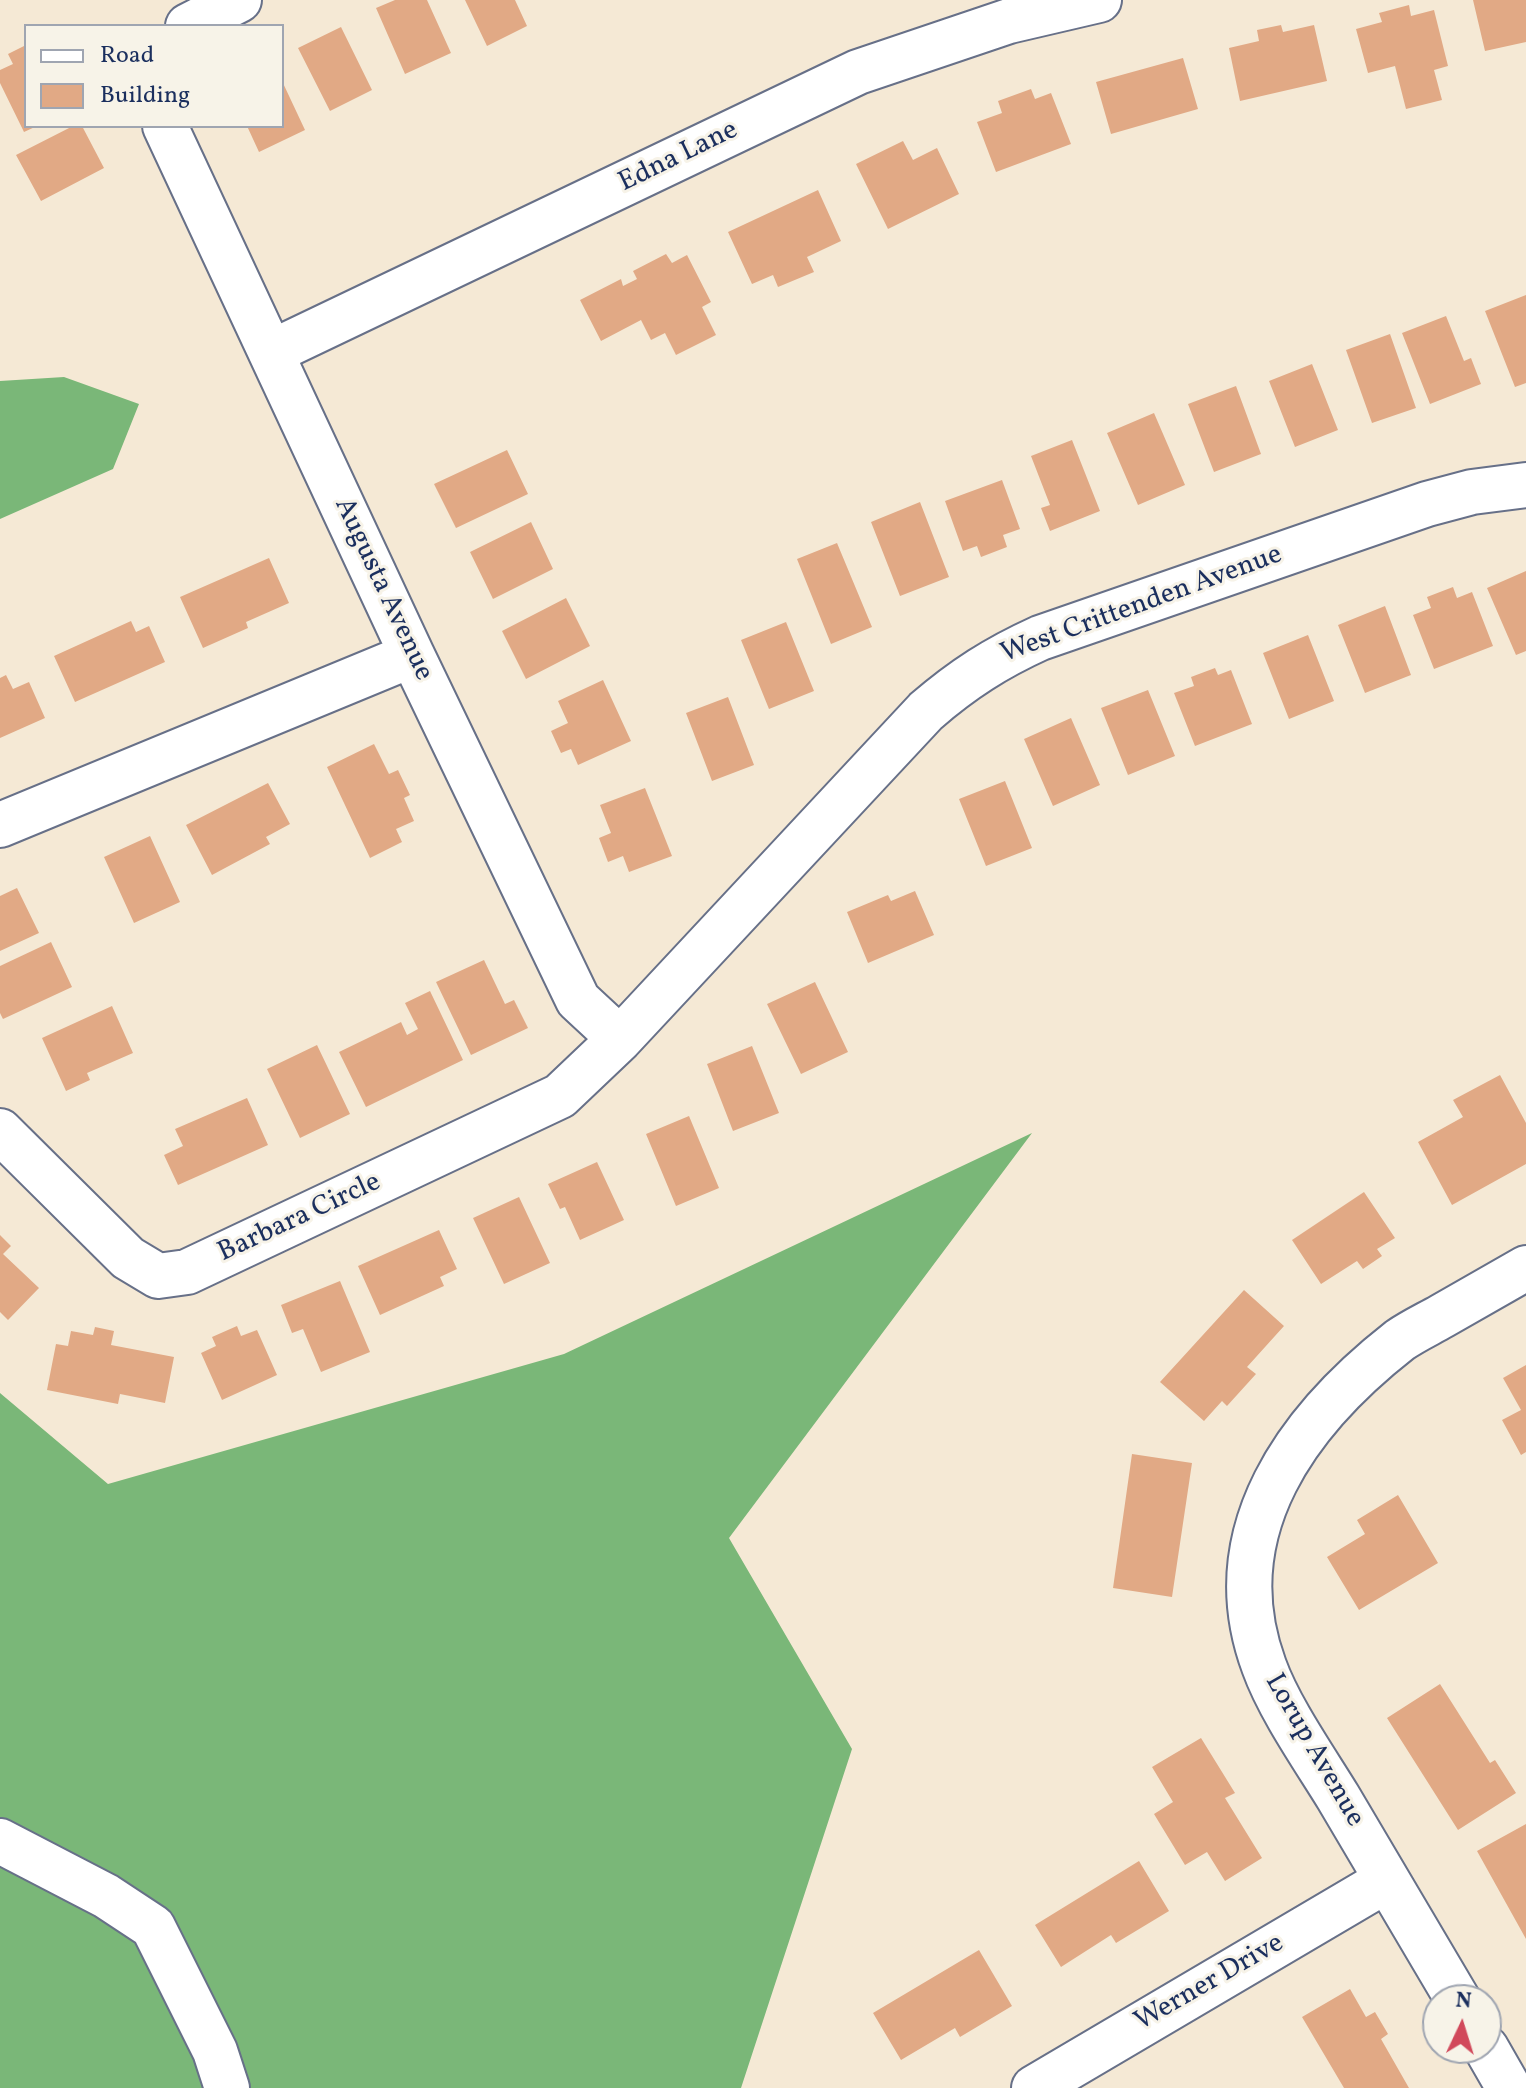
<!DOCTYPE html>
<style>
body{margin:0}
#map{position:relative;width:1526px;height:2088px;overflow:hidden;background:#f5e9d5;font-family:Vollkorn,serif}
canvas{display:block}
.legend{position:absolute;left:24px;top:24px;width:260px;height:104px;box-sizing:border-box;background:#f7f3e8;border:2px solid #9fa5b1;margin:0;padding:10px 14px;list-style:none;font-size:24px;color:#1b2f5e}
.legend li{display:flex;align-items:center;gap:16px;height:40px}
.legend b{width:40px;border:2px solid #9fa5b1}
.north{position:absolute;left:1422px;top:1984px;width:80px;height:80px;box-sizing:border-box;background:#f7f3e8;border:2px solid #9fa5b1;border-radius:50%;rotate:4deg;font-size:22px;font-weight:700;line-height:32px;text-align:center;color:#1b2f5e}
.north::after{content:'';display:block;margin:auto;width:28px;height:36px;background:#d1495b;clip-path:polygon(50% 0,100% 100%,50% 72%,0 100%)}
</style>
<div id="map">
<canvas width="1526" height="2088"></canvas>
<ul class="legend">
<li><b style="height:10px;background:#fff"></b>Road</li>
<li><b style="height:22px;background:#e1a985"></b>Building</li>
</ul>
<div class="north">N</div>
</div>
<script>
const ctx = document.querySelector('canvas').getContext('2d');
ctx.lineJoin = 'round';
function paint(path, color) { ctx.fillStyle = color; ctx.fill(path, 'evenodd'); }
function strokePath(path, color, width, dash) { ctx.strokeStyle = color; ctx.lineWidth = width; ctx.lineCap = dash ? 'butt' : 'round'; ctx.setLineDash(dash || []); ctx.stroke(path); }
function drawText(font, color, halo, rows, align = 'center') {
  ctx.font = font + ' Vollkorn,serif'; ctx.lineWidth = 6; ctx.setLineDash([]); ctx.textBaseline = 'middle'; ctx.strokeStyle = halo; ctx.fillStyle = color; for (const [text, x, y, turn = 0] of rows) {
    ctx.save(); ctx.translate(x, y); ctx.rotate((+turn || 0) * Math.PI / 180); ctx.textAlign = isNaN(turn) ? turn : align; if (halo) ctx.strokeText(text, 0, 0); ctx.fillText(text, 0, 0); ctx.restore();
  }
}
const forest = new Path2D(`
 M 64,377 L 139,404 L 113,469 L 0,519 L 0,381 Z
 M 1032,1133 L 729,1538 L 852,1749 L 741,2088 L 0,2088 L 0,1393 L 108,1484 L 564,1354 Z`);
const building = new Path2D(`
 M 395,0 L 427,0 L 451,53 L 405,74 L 376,8 Z
 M 465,0 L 515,0 L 527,26 L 487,46 Z
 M 1473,0 L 1526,0 L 1526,42 L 1485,51 Z
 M 1409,5 L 1411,16 L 1434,10 L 1448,66 L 1434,70 L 1442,100 L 1406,109 L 1395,66 L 1368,73 L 1356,29 L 1382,22 L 1379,13 Z
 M 1281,25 L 1283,32 L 1314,25 L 1327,81 L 1240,101 L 1229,48 L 1259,41 L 1257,30 Z
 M 341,27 L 372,90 L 330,111 L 298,48 Z
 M 26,45 L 26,126 L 37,126 L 24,132 L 0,83 L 0,70 L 13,64 L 8,54 Z
 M 1183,58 L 1198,109 L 1111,134 L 1096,82 Z
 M 282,81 L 305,130 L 259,152 L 247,126 L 282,126 Z
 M 1031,89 L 1035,99 L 1051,93 L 1071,144 L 996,172 L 977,122 L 1002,113 L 998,101 Z
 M 73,126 L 82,126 L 104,168 L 41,201 L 16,155 Z
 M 903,141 L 913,160 L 937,148 L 959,194 L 888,229 L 856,164 Z
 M 818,190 L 841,241 L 807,257 L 814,272 L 778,287 L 773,275 L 752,284 L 728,232 Z
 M 666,254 L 672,263 L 687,255 L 711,302 L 702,307 L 716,335 L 676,355 L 665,333 L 651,340 L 641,320 L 601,341 L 580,300 L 621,279 L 623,286 L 637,279 L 633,271 Z
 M 1526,295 L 1526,383 L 1515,387 L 1485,311 Z
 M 1446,316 L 1464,361 L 1471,358 L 1481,384 L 1430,404 L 1402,333 Z
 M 1390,334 L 1416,408 L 1372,423 L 1346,350 Z
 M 1312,364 L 1338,430 L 1295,447 L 1269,381 Z
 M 1236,386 L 1261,454 L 1214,472 L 1188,404 Z
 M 1154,413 L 1185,485 L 1138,505 L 1107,433 Z
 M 1072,440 L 1100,511 L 1050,531 L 1041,508 L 1050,505 L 1031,456 Z
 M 507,450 L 528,494 L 456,528 L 434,484 Z
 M 1002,480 L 1020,529 L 1003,535 L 1007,547 L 981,557 L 977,546 L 963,551 L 945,501 Z
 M 920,502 L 949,577 L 900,596 L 871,522 Z
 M 531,522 L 553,569 L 493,599 L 470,552 Z
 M 837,543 L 872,627 L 831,644 L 797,559 Z
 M 269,558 L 289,603 L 246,622 L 248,628 L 203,648 L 180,597 Z
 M 1526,571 L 1526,651 L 1516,655 L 1487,588 Z
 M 1453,587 L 1457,598 L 1472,592 L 1493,646 L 1434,669 L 1413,615 L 1431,608 L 1427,597 Z
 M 566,598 L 590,646 L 526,679 L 502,631 Z
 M 1385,606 L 1411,675 L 1365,693 L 1338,625 Z
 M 131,621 L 136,632 L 149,626 L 165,662 L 75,702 L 54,656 Z
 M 786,622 L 814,691 L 769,709 L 741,640 Z
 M 1308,635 L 1334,701 L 1289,719 L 1263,653 Z
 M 1215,668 L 1218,675 L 1231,670 L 1252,724 L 1195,746 L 1174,693 L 1194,686 L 1191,677 Z
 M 6,675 L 13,689 L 29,682 L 45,718 L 0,738 L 0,678 Z
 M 603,680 L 631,741 L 578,765 L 571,749 L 561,753 L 551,731 L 568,723 L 558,701 Z
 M 1148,690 L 1175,756 L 1128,775 L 1101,708 Z
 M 728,697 L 754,765 L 712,781 L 686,713 Z
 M 1071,718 L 1100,785 L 1053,806 L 1024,739 Z
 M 374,744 L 389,774 L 398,770 L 410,795 L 404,798 L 414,821 L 396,829 L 402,842 L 370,858 L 327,767 Z
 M 1005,781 L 1032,848 L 986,866 L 959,799 Z
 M 268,783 L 290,824 L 266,837 L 270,844 L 212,875 L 186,825 Z
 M 645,788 L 672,856 L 629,872 L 623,856 L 608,862 L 599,838 L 611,833 L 600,805 Z
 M 150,836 L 180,902 L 134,923 L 104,857 Z
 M 17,888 L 39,933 L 0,951 L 0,896 Z
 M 915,891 L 934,935 L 868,963 L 847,912 L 888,895 L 891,901 Z
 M 51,942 L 72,987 L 3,1019 L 0,1013 L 0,966 Z
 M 484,960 L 505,1004 L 514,1000 L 528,1028 L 471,1055 L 436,982 Z
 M 815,982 L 848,1052 L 801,1074 L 767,1004 Z
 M 430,991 L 463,1060 L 366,1107 L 339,1052 L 401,1022 L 407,1035 L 418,1029 L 405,1003 Z
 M 112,1006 L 133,1053 L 87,1073 L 90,1080 L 66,1091 L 42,1038 Z
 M 317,1045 L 350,1114 L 300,1138 L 267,1069 Z
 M 752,1046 L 779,1113 L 733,1131 L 707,1064 Z
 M 1500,1075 L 1526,1123 L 1526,1164 L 1452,1205 L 1418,1142 L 1463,1117 L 1453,1100 Z
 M 247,1098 L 268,1145 L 178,1185 L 164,1155 L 183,1146 L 175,1129 Z
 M 689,1116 L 719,1188 L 676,1206 L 646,1134 Z
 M 597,1162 L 624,1220 L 580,1240 L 565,1207 L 560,1209 L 548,1184 Z
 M 1364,1192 L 1395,1238 L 1377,1249 L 1382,1256 L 1363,1269 L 1357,1261 L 1321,1284 L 1292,1240 Z
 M 519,1197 L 550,1263 L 504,1284 L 473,1218 Z
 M 439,1230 L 457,1269 L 440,1277 L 444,1286 L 380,1315 L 358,1266 Z
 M 0,1235 L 11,1246 L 3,1254 L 39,1288 L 8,1320 L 0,1312 Z
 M 340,1281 L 370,1352 L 321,1372 L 303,1329 L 292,1333 L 281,1305 Z
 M 1244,1290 L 1284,1326 L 1247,1367 L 1256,1374 L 1227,1406 L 1222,1401 L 1204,1421 L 1160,1382 Z
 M 237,1326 L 241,1336 L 257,1330 L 277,1375 L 222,1400 L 201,1353 L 216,1346 L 212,1337 Z
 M 95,1327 L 114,1331 L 111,1345 L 174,1357 L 165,1403 L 120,1394 L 118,1404 L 47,1390 L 56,1344 L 68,1346 L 71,1331 L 93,1335 Z
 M 1526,1365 L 1526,1452 L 1521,1455 L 1502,1420 L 1521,1410 L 1503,1378 Z
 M 1132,1454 L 1192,1463 L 1172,1597 L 1113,1588 Z
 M 1398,1495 L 1438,1563 L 1359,1610 L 1327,1557 L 1365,1534 L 1357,1520 Z
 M 1440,1684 L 1490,1763 L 1495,1760 L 1516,1793 L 1458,1830 L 1387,1718 Z
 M 1201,1738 L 1235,1793 L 1225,1798 L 1262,1858 L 1225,1881 L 1207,1852 L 1185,1865 L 1154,1814 L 1173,1802 L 1152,1767 Z
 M 1526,1824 L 1526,1939 L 1477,1851 Z
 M 1139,1861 L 1169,1911 L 1116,1943 L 1111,1935 L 1061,1967 L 1035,1925 Z
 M 979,1950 L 1012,2006 L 960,2037 L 955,2028 L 901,2060 L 873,2013 Z
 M 1350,1989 L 1366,2017 L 1375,2012 L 1388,2034 L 1381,2039 L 1409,2088 L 1344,2088 L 1302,2017 Z`);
const minor = new Path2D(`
 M 188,26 L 239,0
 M 165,126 L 412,655 L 578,1000 L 620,1039
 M 272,352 L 858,72 L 1009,21 L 1099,0
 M 0,825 L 412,655
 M 0,1131 L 128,1258 L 158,1276 L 187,1272 L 560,1096 L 620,1039 L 926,711 C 963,679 996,658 1040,638 L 1427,504 L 1472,492 L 1526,485
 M 0,1841 L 106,1896 L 153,1927 L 215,2051 L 227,2088
 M 1458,2000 C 1418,1932 1378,1865 1338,1797 C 1314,1758 1279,1708 1264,1666 C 1214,1531 1299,1419 1400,1340 C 1413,1331 1428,1324 1442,1316 C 1470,1300 1498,1284 1526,1268
 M 1486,2048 L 1509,2088
 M 1034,2088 L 1387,1880`);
const streetNames = [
 ["Edna Lane",679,158,-26],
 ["Augusta Avenue",382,590,65],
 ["West Crittenden Avenue",1142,606,-20],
 ["Barbara Circle",300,1219,-25],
 ["Lorup Avenue",1313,1751,60],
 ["Werner Drive",1210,1984,-30]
];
paint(forest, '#7ab778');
paint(building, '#e1a985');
strokePath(minor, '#677088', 48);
strokePath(minor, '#fff', 44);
drawText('28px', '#1b2f5e', '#f7f3e8', streetNames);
</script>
